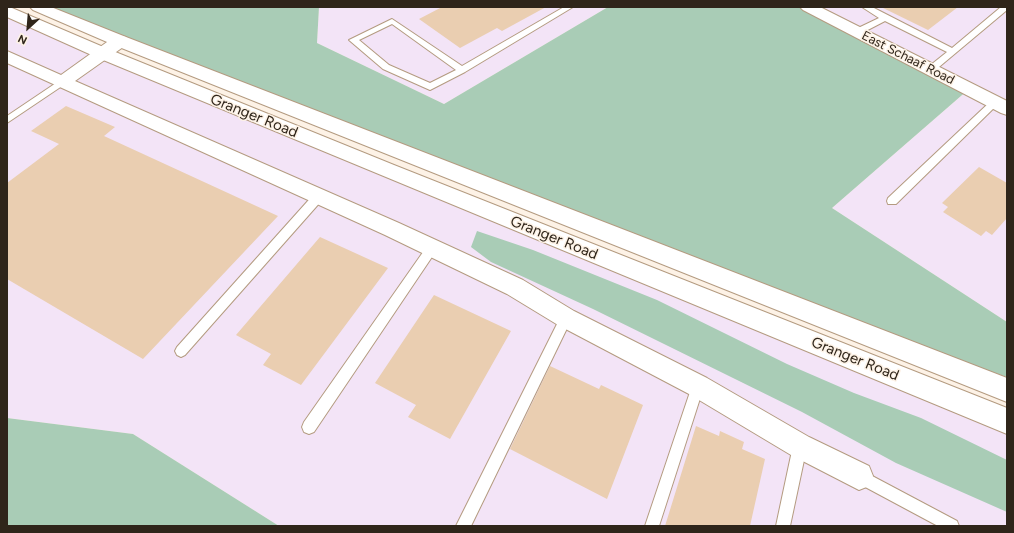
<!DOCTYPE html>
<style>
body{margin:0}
#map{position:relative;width:1014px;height:533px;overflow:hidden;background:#fdf2e6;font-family:Figtree,sans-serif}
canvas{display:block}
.frame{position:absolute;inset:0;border:8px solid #2f251a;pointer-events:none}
.north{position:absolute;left:8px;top:8px;width:40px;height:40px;-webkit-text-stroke:3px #fdf2e6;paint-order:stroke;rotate:206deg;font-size:11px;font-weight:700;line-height:16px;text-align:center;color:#2f251a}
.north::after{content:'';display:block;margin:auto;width:14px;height:18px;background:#2f251a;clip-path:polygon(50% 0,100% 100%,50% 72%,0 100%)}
</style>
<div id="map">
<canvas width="1014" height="533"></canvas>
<div class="frame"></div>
<div class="north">N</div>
</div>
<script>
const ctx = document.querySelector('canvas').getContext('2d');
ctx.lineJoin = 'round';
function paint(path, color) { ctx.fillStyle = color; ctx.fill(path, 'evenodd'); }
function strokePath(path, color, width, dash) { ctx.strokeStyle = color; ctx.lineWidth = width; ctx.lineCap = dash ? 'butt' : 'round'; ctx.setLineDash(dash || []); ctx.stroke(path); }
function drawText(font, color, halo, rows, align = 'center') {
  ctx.font = font + ' Figtree,sans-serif'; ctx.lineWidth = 3; ctx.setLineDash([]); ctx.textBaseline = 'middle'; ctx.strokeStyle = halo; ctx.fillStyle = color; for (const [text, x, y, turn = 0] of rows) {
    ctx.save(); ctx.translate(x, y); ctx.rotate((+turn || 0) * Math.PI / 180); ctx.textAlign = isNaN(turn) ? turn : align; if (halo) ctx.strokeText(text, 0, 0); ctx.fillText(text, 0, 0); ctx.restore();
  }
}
const industrial = new Path2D(`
 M 319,7 L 608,7 L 444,104 L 317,43 Z
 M 808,7 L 1007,7 L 1007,322 L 832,208 L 968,90 Z
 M 7,11 L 1007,421 L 1007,526 L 279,526 L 133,434 L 7,418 Z`);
const green = new Path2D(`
 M 38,7 L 319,7 L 317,43 L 444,104 L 608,7 L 808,7 L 969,89 L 832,208 L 1007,322 L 1007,377 L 773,297 Z
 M 477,231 L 533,250 L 657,300 L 787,364 L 854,393 L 921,418 L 1007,460 L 1007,512 L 896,463 L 802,412 L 593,309 L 491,262 L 471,247 Z
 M 7,418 L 133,434 L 279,526 L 7,526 Z`);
const building = new Path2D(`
 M 442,7 L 546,7 L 502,31 L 497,28 L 460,48 L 419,19 Z
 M 881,7 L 958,7 L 928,30 Z
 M 66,106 L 115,127 L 104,136 L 278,216 L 143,359 L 7,279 L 7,183 L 59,144 L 31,131 Z
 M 979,167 L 1007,183 L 1007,218 L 992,235 L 986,231 L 981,236 L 943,212 L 948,207 L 942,203 Z
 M 320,237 L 388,268 L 301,385 L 263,365 L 271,354 L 236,335 Z
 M 434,295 L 511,331 L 450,439 L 408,417 L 416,405 L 375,383 Z
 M 550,366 L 599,389 L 601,385 L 643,405 L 607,499 L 510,449 Z
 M 696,426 L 719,436 L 720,431 L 744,442 L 742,449 L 765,459 L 750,526 L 665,526 Z`);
const lane = new Path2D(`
 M 564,7 L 573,7 L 465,72 L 430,90 L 383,69 L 349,40 L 392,19 L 462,66 ZM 392,24 L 456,70 L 430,83 L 389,65 L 359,40 Z
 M 862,7 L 872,7 L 952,48 L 1001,7 L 1007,7 L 1007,10 L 933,72 L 927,72 L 926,70 L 927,68 L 947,52 L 885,21 L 860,34 L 854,34 L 854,30 L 879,18 Z
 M 62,79 L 66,82 L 65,84 L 7,123 L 7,116 Z
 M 994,100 L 998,103 L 997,105 L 896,204 L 888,204 L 887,201 L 888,198 L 991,101 Z
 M 319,192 L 323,193 L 324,196 L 323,199 L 185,355 L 181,357 L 177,355 L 175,351 L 177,347 L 315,193 Z
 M 432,244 L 436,245 L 437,248 L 436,251 L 314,432 L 309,434 L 304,432 L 302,427 L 304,422 L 428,245 Z
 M 566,313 L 570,314 L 572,318 L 471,526 L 456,526 L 562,314 Z
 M 698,380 L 702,382 L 704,386 L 659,526 L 645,526 L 692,386 L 694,382 Z
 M 800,439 L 805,441 L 807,446 L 790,526 L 776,526 L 793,446 L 795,441 Z
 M 859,469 L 957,521 L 959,526 L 938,526 L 854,481 L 852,476 L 854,471 Z`);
const street = new Path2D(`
 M 120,36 L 126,37 L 128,41 L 126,45 L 75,81 L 399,223 L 523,280 L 574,311 L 707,378 L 809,437 L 869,466 L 873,476 L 869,486 L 859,490 L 791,455 L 689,394 L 558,325 L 507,294 L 385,235 L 7,63 L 7,51 L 61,75 L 114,37 Z`);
const secondary = new Path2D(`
 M 800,7 L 820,7 L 1007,101 L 1007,115 L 1001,113 L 803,10 Z`);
const primary = new Path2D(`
 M 7,7 L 12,8 L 108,49 L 394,165 L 1007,408 L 1007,434 L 96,57 L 7,17 Z
 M 30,7 L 51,7 L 126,37 L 1007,378 L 1007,402 L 114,45 L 33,10 Z`);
const farStreetnames = [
 ["East Schaaf Road",908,58,27]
];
const streetNames = [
 ["Granger Road",254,116,22],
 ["Granger Road",554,238,22],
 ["Granger Road",855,359,22]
];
paint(industrial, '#f3e4f7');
paint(green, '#a9ccb6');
paint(building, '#eaceb1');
strokePath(lane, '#b49b80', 2);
strokePath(street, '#b49b80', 2);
strokePath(secondary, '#b49b80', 2);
strokePath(primary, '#b49b80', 2);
paint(lane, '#fff');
paint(street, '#fff');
paint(secondary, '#fff');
paint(primary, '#fff');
drawText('13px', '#2f251a', '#fdf2e6', farStreetnames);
drawText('15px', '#2f251a', '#fdf2e6', streetNames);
</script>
